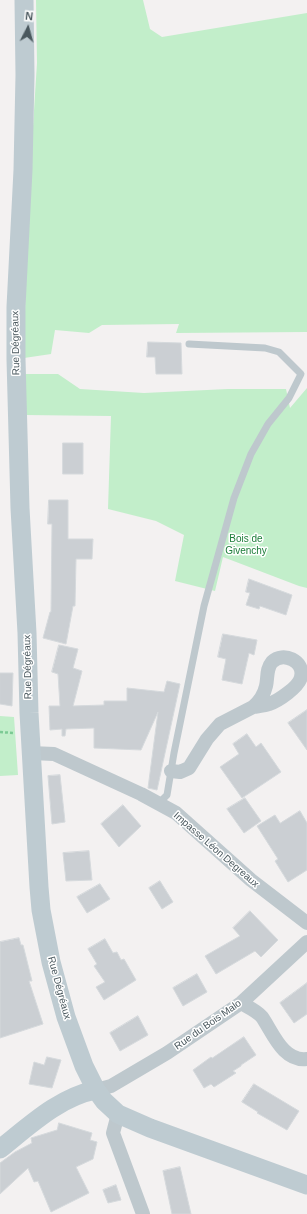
<!DOCTYPE html>
<meta charset="utf-8">
<style>
body{margin:0}
#map{position:relative;width:307px;height:1214px;overflow:hidden;background:#f3f1f1;font-family:Helvetica,sans-serif}
canvas{display:block}
.north{position:absolute;left:8px;top:8px;width:40px;height:40px;-webkit-text-stroke:3px #fff;paint-order:stroke;rotate:6deg;font-size:11px;font-weight:700;line-height:16px;text-align:center;color:#4a585e}
.north::after{content:'';display:block;margin:auto;width:14px;height:18px;background:#4a585e;clip-path:polygon(50% 0,100% 100%,50% 72%,0 100%)}
</style>
<div id="map">
<canvas width="307" height="1214"></canvas>
<div class="north">N</div>
</div>
<script>
const ctx = document.querySelector('canvas').getContext('2d');
ctx.lineJoin = 'round';
function paint(path, color) { ctx.fillStyle = color; ctx.fill(path, 'evenodd'); }
function strokePath(path, color, width, dash) { ctx.strokeStyle = color; ctx.lineWidth = width; ctx.lineCap = dash ? 'butt' : 'round'; ctx.setLineDash(dash || []); ctx.stroke(path); }
function drawText(font, color, halo, rows, align = 'center') {
  ctx.font = font + ' Helvetica,sans-serif'; ctx.lineWidth = 3; ctx.setLineDash([]); ctx.textBaseline = 'middle'; ctx.strokeStyle = halo; ctx.fillStyle = color; for (const [text, x, y, turn = 0] of rows) {
    ctx.save(); ctx.translate(x, y); ctx.rotate((+turn || 0) * Math.PI / 180); ctx.textAlign = isNaN(turn) ? turn : align; if (halo) ctx.strokeText(text, 0, 0); ctx.fillText(text, 0, 0); ctx.restore();
  }
}
const green = new Path2D(`
 M 36,0 L 143,0 L 150,29 L 162,37 L 307,13 L 307,332 L 176,333 L 179,324 L 102,325 L 89,333 L 55,330 L 51,354 L 24,358 L 27,221 L 37,63 Z
 M 25,374 L 58,374 L 80,389 L 144,393 L 228,389 L 286,389 L 290,408 L 307,388 L 307,588 L 299,586 L 223,557 L 215,591 L 175,581 L 184,535 L 156,521 L 108,509 L 111,416 L 25,415 Z
 M 0,716 L 14,717 L 18,775 L 0,776 Z`);
const building = new Path2D(`
 M 148,342 L 181,343 L 182,374 L 156,374 L 155,357 L 147,357 Z
 M 63,443 L 83,443 L 83,474 L 63,474 Z
 M 49,500 L 68,500 L 68,539 L 93,539 L 92,559 L 76,559 L 75,606 L 73,606 L 66,644 L 43,638 L 50,612 L 51,612 L 52,524 L 48,524 Z
 M 249,579 L 292,595 L 286,615 L 260,606 L 259,609 L 246,605 L 250,593 L 246,592 Z
 M 223,634 L 257,640 L 254,655 L 249,653 L 242,684 L 222,680 L 226,659 L 218,657 Z
 M 59,645 L 78,649 L 73,668 L 82,671 L 73,706 L 104,705 L 104,701 L 127,701 L 127,688 L 164,692 L 167,681 L 180,684 L 157,790 L 148,788 L 158,712 L 141,750 L 94,748 L 94,728 L 66,729 L 65,736 L 62,736 L 62,729 L 50,730 L 49,706 L 60,706 L 58,674 L 52,672 Z
 M 0,673 L 13,673 L 12,706 L 0,704 Z
 M 307,710 L 307,750 L 288,723 Z
 M 247,734 L 256,747 L 261,743 L 281,772 L 242,798 L 220,767 L 239,754 L 233,744 Z
 M 60,775 L 65,822 L 52,824 L 48,776 Z
 M 245,798 L 261,821 L 244,833 L 227,809 Z
 M 123,805 L 141,826 L 119,847 L 101,824 Z
 M 300,811 L 307,823 L 307,870 L 288,882 L 275,861 L 278,859 L 257,826 L 275,815 L 280,823 Z
 M 89,851 L 92,880 L 66,881 L 63,853 Z
 M 160,881 L 173,902 L 162,909 L 149,888 Z
 M 100,884 L 110,899 L 87,913 L 77,897 Z
 M 250,911 L 278,940 L 261,957 L 255,951 L 216,974 L 205,956 L 240,936 L 233,928 Z
 M 19,938 L 21,945 L 23,945 L 32,981 L 29,981 L 43,1024 L 0,1038 L 0,942 Z
 M 105,939 L 113,953 L 117,952 L 121,960 L 124,959 L 136,980 L 104,1000 L 96,987 L 105,982 L 94,966 L 97,964 L 88,949 Z
 M 197,974 L 207,992 L 183,1006 L 173,988 Z
 M 307,983 L 307,1014 L 294,1023 L 280,1003 Z
 M 138,1016 L 148,1035 L 120,1051 L 110,1033 Z
 M 244,1037 L 256,1055 L 241,1065 L 241,1066 L 233,1071 L 236,1073 L 214,1087 L 211,1084 L 204,1088 L 193,1070 L 211,1057 L 212,1058 Z
 M 47,1057 L 61,1060 L 52,1088 L 29,1084 L 34,1062 L 44,1065 Z
 M 254,1084 L 299,1111 L 287,1130 L 257,1113 L 258,1112 L 242,1102 Z
 M 59,1123 L 92,1133 L 90,1140 L 97,1142 L 93,1159 L 76,1167 L 89,1193 L 51,1212 L 38,1181 L 34,1182 L 28,1168 L 0,1194 L 0,1163 L 15,1152 L 32,1143 L 31,1138 L 57,1130 Z
 M 180,1167 L 191,1214 L 172,1214 L 163,1171 Z
 M 116,1185 L 121,1200 L 108,1203 L 103,1190 Z`);
const path = new Path2D(`
 M 0,732 L 13,733`);
const lane = new Path2D(`
 M 159,803 L 167,795 L 174,753 L 204,606 L 234,498 L 251,454 L 268,424 L 289,398 L 301,374 L 279,352 L 265,348 L 189,344`);
const street = new Path2D(`
 M 31,753 L 54,754 L 141,794 L 176,813 L 251,880 L 307,923
 M 171,771 L 180,772 L 189,768 L 207,739 L 220,724 L 253,707 C 260,701 264,695 266,686 C 268,678 266,669 272,662 C 283,651 305,661 301,677 C 299,687 278,701 269,704 C 264,706 258,706 253,707
 M 241,1003 C 248,1007 257,1011 262,1017 C 273,1033 283,1062 307,1059
 M 96,1090 L 111,1086 L 167,1053 L 241,1003 L 307,942
 M 118,1114 L 113,1133 L 143,1214`);
const secondary = new Path2D(`
 M 24,0 L 25,75 L 23,170 L 16,307 L 16,359 L 20,508 L 27,633 L 29,713 L 39,887 L 41,910 L 51,962 L 66,1017 L 84,1066 L 96,1090 L 104,1101 L 118,1114 L 150,1128 L 307,1185
 M 0,1149 C 29,1126 59,1097 96,1090`);
const streetNames = [
 ["Rue Dégréaux",16,343,-91],
 ["Rue Dégréaux",28,667,-91],
 ["Impasse Léon Degreaux",216,850,41],
 ["Rue Dégréaux",59,988,75],
 ["Rue du Bois Malo",208,1025,-35]
];
const parkNames = [
 ["Bois de",246,539],
 ["Givenchy",246,551]
];
paint(green, '#c2eeca');
paint(building, '#cbcfd3');
strokePath(building, '#d5d9dc', 1);
strokePath(path, '#7cca94', 2.5, [3, 2]);
strokePath(lane, '#bec8cd', 7);
strokePath(street, '#bec8cd', 14);
strokePath(secondary, '#becbd1', 19);
drawText('10px', '#4a585e', '#fff', streetNames);
drawText('10px', '#1c7d39', '#fff', parkNames);
</script>
